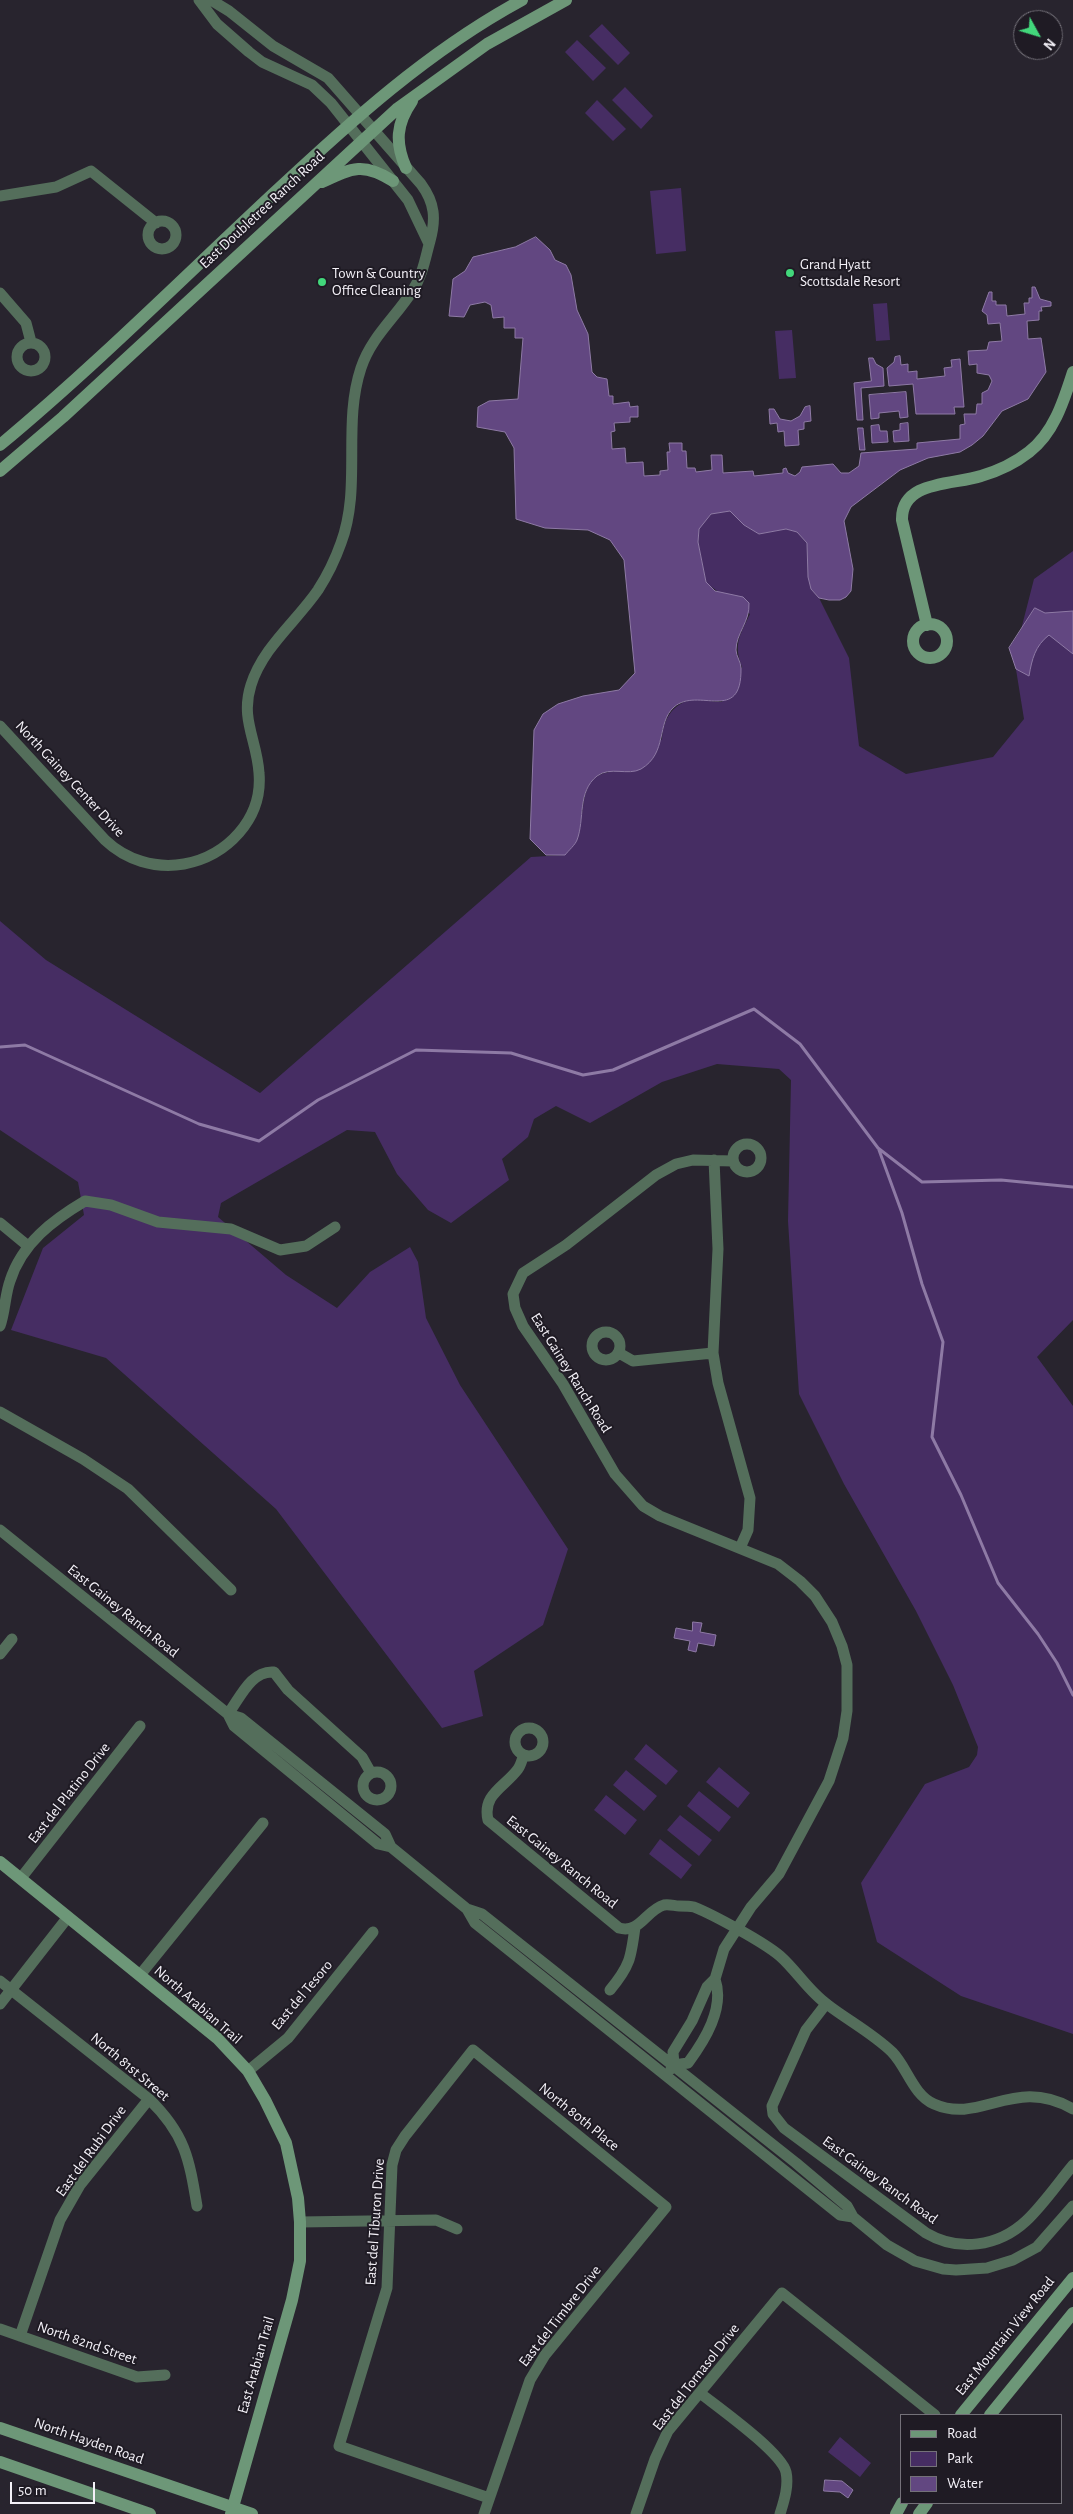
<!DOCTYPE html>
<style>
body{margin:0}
#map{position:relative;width:1073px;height:2514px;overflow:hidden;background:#28242e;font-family:"Alegreya Sans",sans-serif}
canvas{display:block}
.legend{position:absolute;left:900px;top:2414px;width:162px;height:90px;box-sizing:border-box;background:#1f1b24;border:1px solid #747179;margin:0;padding:6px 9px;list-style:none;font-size:15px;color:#f4f1f8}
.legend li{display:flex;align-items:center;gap:10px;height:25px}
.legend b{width:25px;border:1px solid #747179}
.north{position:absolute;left:1013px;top:10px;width:50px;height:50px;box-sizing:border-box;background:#1f1b24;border:1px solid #747179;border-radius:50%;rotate:129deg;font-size:14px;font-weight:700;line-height:20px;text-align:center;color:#f4f1f8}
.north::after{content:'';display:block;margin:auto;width:18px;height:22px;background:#42d77b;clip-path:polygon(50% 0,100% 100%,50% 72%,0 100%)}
.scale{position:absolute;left:10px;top:2482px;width:85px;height:22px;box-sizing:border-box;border:2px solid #f4f1f8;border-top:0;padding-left:6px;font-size:15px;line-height:18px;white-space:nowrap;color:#f4f1f8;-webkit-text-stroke:4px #1f1b24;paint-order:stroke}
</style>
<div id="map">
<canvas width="1073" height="2514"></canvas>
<ul class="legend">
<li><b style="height:6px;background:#6d9778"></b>Road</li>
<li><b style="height:14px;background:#462d63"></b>Park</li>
<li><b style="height:14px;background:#624781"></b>Water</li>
</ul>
<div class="north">N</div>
<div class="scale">50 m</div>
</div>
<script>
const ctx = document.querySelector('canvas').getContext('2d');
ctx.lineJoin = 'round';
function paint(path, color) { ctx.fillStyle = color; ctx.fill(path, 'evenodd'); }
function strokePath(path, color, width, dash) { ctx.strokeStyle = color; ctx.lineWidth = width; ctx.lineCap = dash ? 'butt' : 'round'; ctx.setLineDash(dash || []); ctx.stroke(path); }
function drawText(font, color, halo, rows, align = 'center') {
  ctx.font = font + ' "Alegreya Sans",sans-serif'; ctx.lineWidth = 4; ctx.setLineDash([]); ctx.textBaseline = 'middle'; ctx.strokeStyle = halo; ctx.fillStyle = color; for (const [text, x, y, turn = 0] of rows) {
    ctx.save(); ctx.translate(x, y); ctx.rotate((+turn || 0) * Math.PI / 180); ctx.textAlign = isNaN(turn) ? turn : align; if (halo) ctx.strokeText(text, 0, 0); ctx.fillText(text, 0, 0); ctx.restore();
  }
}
const green = new Path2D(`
 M 602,24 L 630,53 L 618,65 L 589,36 Z
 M 577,40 L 606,68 L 593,81 L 565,52 Z
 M 625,87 L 653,116 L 641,129 L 612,100 Z
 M 597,100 L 626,129 L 613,141 L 585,113 Z
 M 681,188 L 686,251 L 656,254 L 650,191 Z
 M 887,303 L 890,340 L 876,341 L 873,304 Z
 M 792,330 L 796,378 L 779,379 L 775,331 Z
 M 730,511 L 744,525 L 759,534 L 786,529 L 797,532 L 807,543 L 808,577 L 811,589 L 819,598 L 849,658 L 859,746 L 906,774 L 993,757 L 1024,719 L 1014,657 L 1034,579 L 1073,551 L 1073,1320 L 1037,1357 L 1073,1406 L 1073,2034 L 961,1996 L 877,1942 L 861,1883 L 925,1784 L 969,1767 L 977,1755 L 978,1747 L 953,1685 L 916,1611 L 844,1484 L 799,1394 L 788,1221 L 791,1080 L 779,1069 L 717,1064 L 662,1082 L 590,1123 L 556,1106 L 534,1119 L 528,1137 L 502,1159 L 509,1180 L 451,1223 L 428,1210 L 397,1174 L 375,1132 L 347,1130 L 221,1203 L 218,1217 L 286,1275 L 337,1308 L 370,1272 L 410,1247 L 418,1262 L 426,1318 L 460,1385 L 568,1549 L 543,1625 L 474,1671 L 483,1716 L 442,1728 L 276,1509 L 106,1358 L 11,1330 L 43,1248 L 84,1215 L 78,1182 L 0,1130 L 0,921 L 46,960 L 260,1093 L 531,857 L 565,855 C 569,850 575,844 577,839 C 589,801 574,766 632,772 L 662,739 C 663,721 671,705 690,700 C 699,698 711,702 722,702 L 742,667 C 733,644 740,635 750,614 L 706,583 L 698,542 L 699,528 L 711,514 Z
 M 646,1744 L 678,1771 L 666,1785 L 634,1759 Z
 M 719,1767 L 750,1793 L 738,1808 L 706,1782 Z
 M 626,1770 L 657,1796 L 644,1811 L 613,1785 Z
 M 699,1791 L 731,1817 L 719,1832 L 687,1806 Z
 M 606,1795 L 637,1820 L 625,1835 L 594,1810 Z
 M 680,1815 L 712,1840 L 699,1856 L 667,1830 Z
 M 660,1839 L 692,1865 L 681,1879 L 649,1854 Z
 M 840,2437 L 871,2463 L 860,2477 L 828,2452 Z`);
const water = new Path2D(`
 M 536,237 L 550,250 L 555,260 L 566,265 L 571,275 L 577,310 L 588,334 L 592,372 L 597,377 L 607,379 L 609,396 L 613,396 L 613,404 L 629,402 L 630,407 L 638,406 L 638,417 L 630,417 L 630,422 L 614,423 L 615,431 L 611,432 L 612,449 L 625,448 L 626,463 L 643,462 L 644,476 L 660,475 L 660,471 L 668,470 L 667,452 L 670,452 L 669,443 L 682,443 L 682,451 L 686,451 L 687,468 L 695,468 L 696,472 L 712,470 L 711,455 L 722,455 L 723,473 L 753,471 L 754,476 L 783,473 L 783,469 L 786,468 L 788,473 L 795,476 L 800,472 L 802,467 L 833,464 L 841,473 L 849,473 L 859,466 L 861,453 L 917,449 L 917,443 L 960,439 L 960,425 L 965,424 L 964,414 L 976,414 L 977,404 L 982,404 L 982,393 L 988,390 L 992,381 L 989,375 L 977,373 L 977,364 L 969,365 L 968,351 L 987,350 L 989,342 L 1002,341 L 1000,323 L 988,324 L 987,315 L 982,311 L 989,292 L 992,292 L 992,301 L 996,301 L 996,305 L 1006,305 L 1007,316 L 1025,314 L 1024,303 L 1029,303 L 1029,298 L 1032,298 L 1032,287 L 1035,287 L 1040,299 L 1051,302 L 1051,306 L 1041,307 L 1042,311 L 1039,311 L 1039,320 L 1027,321 L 1028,339 L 1041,338 L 1046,372 L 1028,399 L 1002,411 L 983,436 L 972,445 L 960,452 L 928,458 L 900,470 L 851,507 L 844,521 L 853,569 L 851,591 L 846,597 L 840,600 L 829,600 L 819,598 L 811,589 L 808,577 L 807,543 L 797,532 L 786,529 L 759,534 L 744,525 L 730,511 L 711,514 L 699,529 L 698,542 L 706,582 L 715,591 L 743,597 L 749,603 C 750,622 736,633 736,650 C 736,656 741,662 741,668 C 742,725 698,686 674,707 C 656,723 668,753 641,769 C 628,776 610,766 597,776 C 577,792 585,819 577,840 C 575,845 569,850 565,855 L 546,855 L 530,839 L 534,730 L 543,714 L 558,704 L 583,696 L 619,690 L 635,673 L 624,560 L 610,540 L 588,530 L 545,528 L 516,519 L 514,448 L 505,432 L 477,427 L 478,407 L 489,401 L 518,399 L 523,338 L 515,338 L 515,328 L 504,328 L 504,317 L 493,318 L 491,305 L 485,302 L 470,305 L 464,317 L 449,316 L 453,279 L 465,271 L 473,257 L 515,247 Z
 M 900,356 L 901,365 L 908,364 L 908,372 L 917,371 L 917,379 L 945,376 L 944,368 L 952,367 L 951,360 L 960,359 L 964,407 L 954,407 L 955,414 L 916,414 L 913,384 L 889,386 L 887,368 L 894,362 L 895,357 Z
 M 869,358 L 873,358 L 876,364 L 883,368 L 884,386 L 861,388 L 863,420 L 857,420 L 854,383 L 871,381 Z
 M 906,392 L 908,417 L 900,418 L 899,411 L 879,413 L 879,418 L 871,419 L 869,395 Z
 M 810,406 L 811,421 L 804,422 L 804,429 L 798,430 L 799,445 L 785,446 L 784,431 L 778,432 L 777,423 L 770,424 L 769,409 L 774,409 L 780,419 L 791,421 L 800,416 L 805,407 Z
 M 908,423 L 909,441 L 894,442 L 893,431 L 900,430 L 900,424 Z
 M 879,425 L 880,431 L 887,431 L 888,442 L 872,443 L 871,426 Z
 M 858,428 L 863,428 L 865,450 L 860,450 Z
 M 1035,608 L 1045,613 L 1073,611 L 1073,654 L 1049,635 C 1035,646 1032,659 1029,676 L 1016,669 L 1009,648 Z
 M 693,1622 L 702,1623 L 700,1632 L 716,1635 L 714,1646 L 698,1643 L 696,1652 L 688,1650 L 690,1641 L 674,1638 L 676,1628 L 692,1631 Z
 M 825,2480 L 842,2481 L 853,2490 L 848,2498 L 840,2492 L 824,2491 Z`);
const stream = new Path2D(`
 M 0,1047 L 25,1045 L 199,1124 L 259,1141 L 318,1100 L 416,1050 L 511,1053 L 583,1075 L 613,1070 L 754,1009 L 800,1044 L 878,1148 L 922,1182 L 1001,1180 L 1073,1187
 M 879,1150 L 902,1213 L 922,1284 L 943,1342 L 932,1437 L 961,1495 L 998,1583 L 1038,1634 L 1057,1663 L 1073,1695`);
const street = new Path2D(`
 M 199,0 L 217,24 L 249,52 L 262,62 L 312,85 L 331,103 L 408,200 L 429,244
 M 0,196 L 56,187 L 91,171 L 156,223
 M148 235a14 14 0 1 1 28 0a14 14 0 1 1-28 0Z
 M 0,293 L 26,323 L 31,342
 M17 357a14 14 0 1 1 28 0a14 14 0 1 1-28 0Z
 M 0,726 L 105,840 C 126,860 155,869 184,864 C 227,856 263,819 259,773 C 257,740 240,719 251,685 C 263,647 296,622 318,590 C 327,576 335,560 341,543 C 362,487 342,425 361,368 C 371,337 396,317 413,290 C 423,274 425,259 430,241 C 436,219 435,203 421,184 L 328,78 L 273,46 L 229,11 L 211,0
 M733 1158a14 14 0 1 1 28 0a14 14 0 1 1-28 0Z
 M 714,1160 L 718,1249 L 713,1353 L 718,1383 L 750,1498 L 748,1530 L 740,1548
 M 0,1223 L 28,1246
 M 0,1326 C 5,1312 5,1295 10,1281 C 22,1243 53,1220 85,1201 L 111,1205 L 158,1222 L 231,1229 L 280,1250 L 306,1246 L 335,1227
 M592 1346a14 14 0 1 1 28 0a14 14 0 1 1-28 0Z
 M 619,1353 L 633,1361 L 713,1353
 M 0,1412 L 83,1459 L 128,1489 L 231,1590
 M 0,1530 L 228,1714 L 234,1726 L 378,1844 L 391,1847
 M 0,1654 L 12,1639
 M 228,1714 L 241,1718 L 385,1834 L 391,1847 L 467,1909 L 482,1914 L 796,2163 L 847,2206 L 853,2217 L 887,2245 L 915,2261 L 943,2269 L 956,2270 L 987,2268 L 1013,2260 L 1037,2247 L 1073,2206
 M 228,1714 C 240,1698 251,1670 274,1672 L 288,1690 L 362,1757 L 371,1773
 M515 1742a14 14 0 1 1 28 0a14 14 0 1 1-28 0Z
 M 524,1755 C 522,1759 521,1765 518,1769 C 505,1787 482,1794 488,1820 L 619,1928 C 640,1934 646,1910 664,1905 C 669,1904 675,1906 679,1906 C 684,1906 690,1906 694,1907 C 714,1915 765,1943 780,1956 C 797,1971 809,1992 828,2005 C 849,2021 872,2033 892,2052 C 907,2067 913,2095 934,2104 C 981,2125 1014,2075 1073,2109
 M363 1786a14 14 0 1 1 28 0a14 14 0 1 1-28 0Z
 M 21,1878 L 140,1726
 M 467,1909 L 475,1923 L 840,2215 L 853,2217
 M 140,1975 L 263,1823
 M 0,1981 L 149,2099 C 185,2134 189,2158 197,2206
 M 610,1990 C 630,1966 631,1958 635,1927
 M 0,2004 L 68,1917
 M 826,2004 L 806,2030 L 772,2106 L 773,2114 L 784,2128 L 926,2233 C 958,2252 998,2247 1026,2221 C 1043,2205 1058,2183 1073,2165
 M 674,2065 L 673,2052 L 692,2021 L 707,1987 L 715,1979 L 724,1949 L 751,1907 L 779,1874 L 829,1781 L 843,1738 L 847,1711 L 847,1665 L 842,1646 L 832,1622 L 815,1596 L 800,1581 L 778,1564 L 660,1516 L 643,1506 L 615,1474 L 563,1384 L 523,1326 L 515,1308 L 513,1294 L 523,1273 L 566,1245 L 656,1175 L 676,1164 L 693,1160 L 733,1161
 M 671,2069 L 674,2065 L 688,2063 C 705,2040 725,2008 715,1979
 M 248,2071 L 288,2038 L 373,1932
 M 300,2222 L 436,2220 L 457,2229
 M 0,2329 L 137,2377 L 165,2375
 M 20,2336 L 60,2220 L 80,2185 L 149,2099
 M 700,2393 C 719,2408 781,2452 786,2472 C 789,2486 784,2501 780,2514
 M 484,2514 L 530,2380 L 545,2355 L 666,2207 L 473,2050 L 405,2136 L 396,2150 L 392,2165 L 387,2288 L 339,2446 L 489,2498
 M 636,2514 L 655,2459 L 668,2431 L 782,2293 L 935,2415`);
const secondary = new Path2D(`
 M 406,168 C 395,143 396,124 412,101
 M 322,182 C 352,168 363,162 393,181
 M 0,445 C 95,366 183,278 273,194 C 350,122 428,51 522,0
 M 0,471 L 63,417 L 398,108 L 487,44 L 566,0
 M913 641a17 17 0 1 1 34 0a17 17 0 1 1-34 0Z
 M 927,625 L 902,520 C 901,480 954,485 981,476 C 998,471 1015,463 1029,452 C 1054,433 1064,400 1073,372
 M 0,1862 L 217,2038 L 248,2071 L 265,2100 L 286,2143 L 298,2198 L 300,2222 L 300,2261 L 292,2300 L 231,2514
 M 961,2415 L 1073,2278
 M 990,2415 L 1073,2313
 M 0,2428 L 252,2514
 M 0,2462 L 150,2514
 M 896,2514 L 902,2503
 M 919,2514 L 927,2503`);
const markers = [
 [790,273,5,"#42d77b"],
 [322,282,5,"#42d77b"]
];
const streetNames = [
 ["East Doubletree Ranch Road",262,210,-43],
 ["North Gainey Center Drive",70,779,47],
 ["East Gainey Ranch Road",571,1373,58],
 ["East Gainey Ranch Road",123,1611,39],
 ["East del Platino Drive",69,1793,-52],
 ["East Gainey Ranch Road",562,1862,39],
 ["East del Tesoro",302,1995,-50],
 ["North Arabian Trail",198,2005,41],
 ["North 81st Street",130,2067,40],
 ["North 80th Place",579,2117,39],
 ["East del Rubi Drive",91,2151,-54],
 ["East Gainey Ranch Road",880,2180,36],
 ["East del Tiburon Drive",375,2222,-86],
 ["East del Timbre Drive",560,2316,-52],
 ["East Mountain View Road",1005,2336,-51],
 ["North 82nd Street",87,2343,19],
 ["East Arabian Trail",256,2365,-74],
 ["East del Tornasol Drive",696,2377,-52],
 ["North Hayden Road",89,2441,19]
];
const poiNames = [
 ["Grand Hyatt",800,264],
 ["Scottsdale Resort",800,281],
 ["Town & Country",332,273],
 ["Office Cleaning",332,290]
];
paint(green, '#462d63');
paint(water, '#624781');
strokePath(water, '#8e7aa5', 1);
strokePath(stream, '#8e7aa5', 3);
strokePath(street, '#546e5b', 11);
strokePath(secondary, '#6d9778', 12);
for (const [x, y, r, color] of markers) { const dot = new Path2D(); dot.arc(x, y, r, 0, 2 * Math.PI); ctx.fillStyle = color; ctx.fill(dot); strokePath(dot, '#1f1b24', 2); }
drawText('15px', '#f4f1f8', '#1f1b24', streetNames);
drawText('15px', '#f4f1f8', '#1f1b24', poiNames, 'left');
</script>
